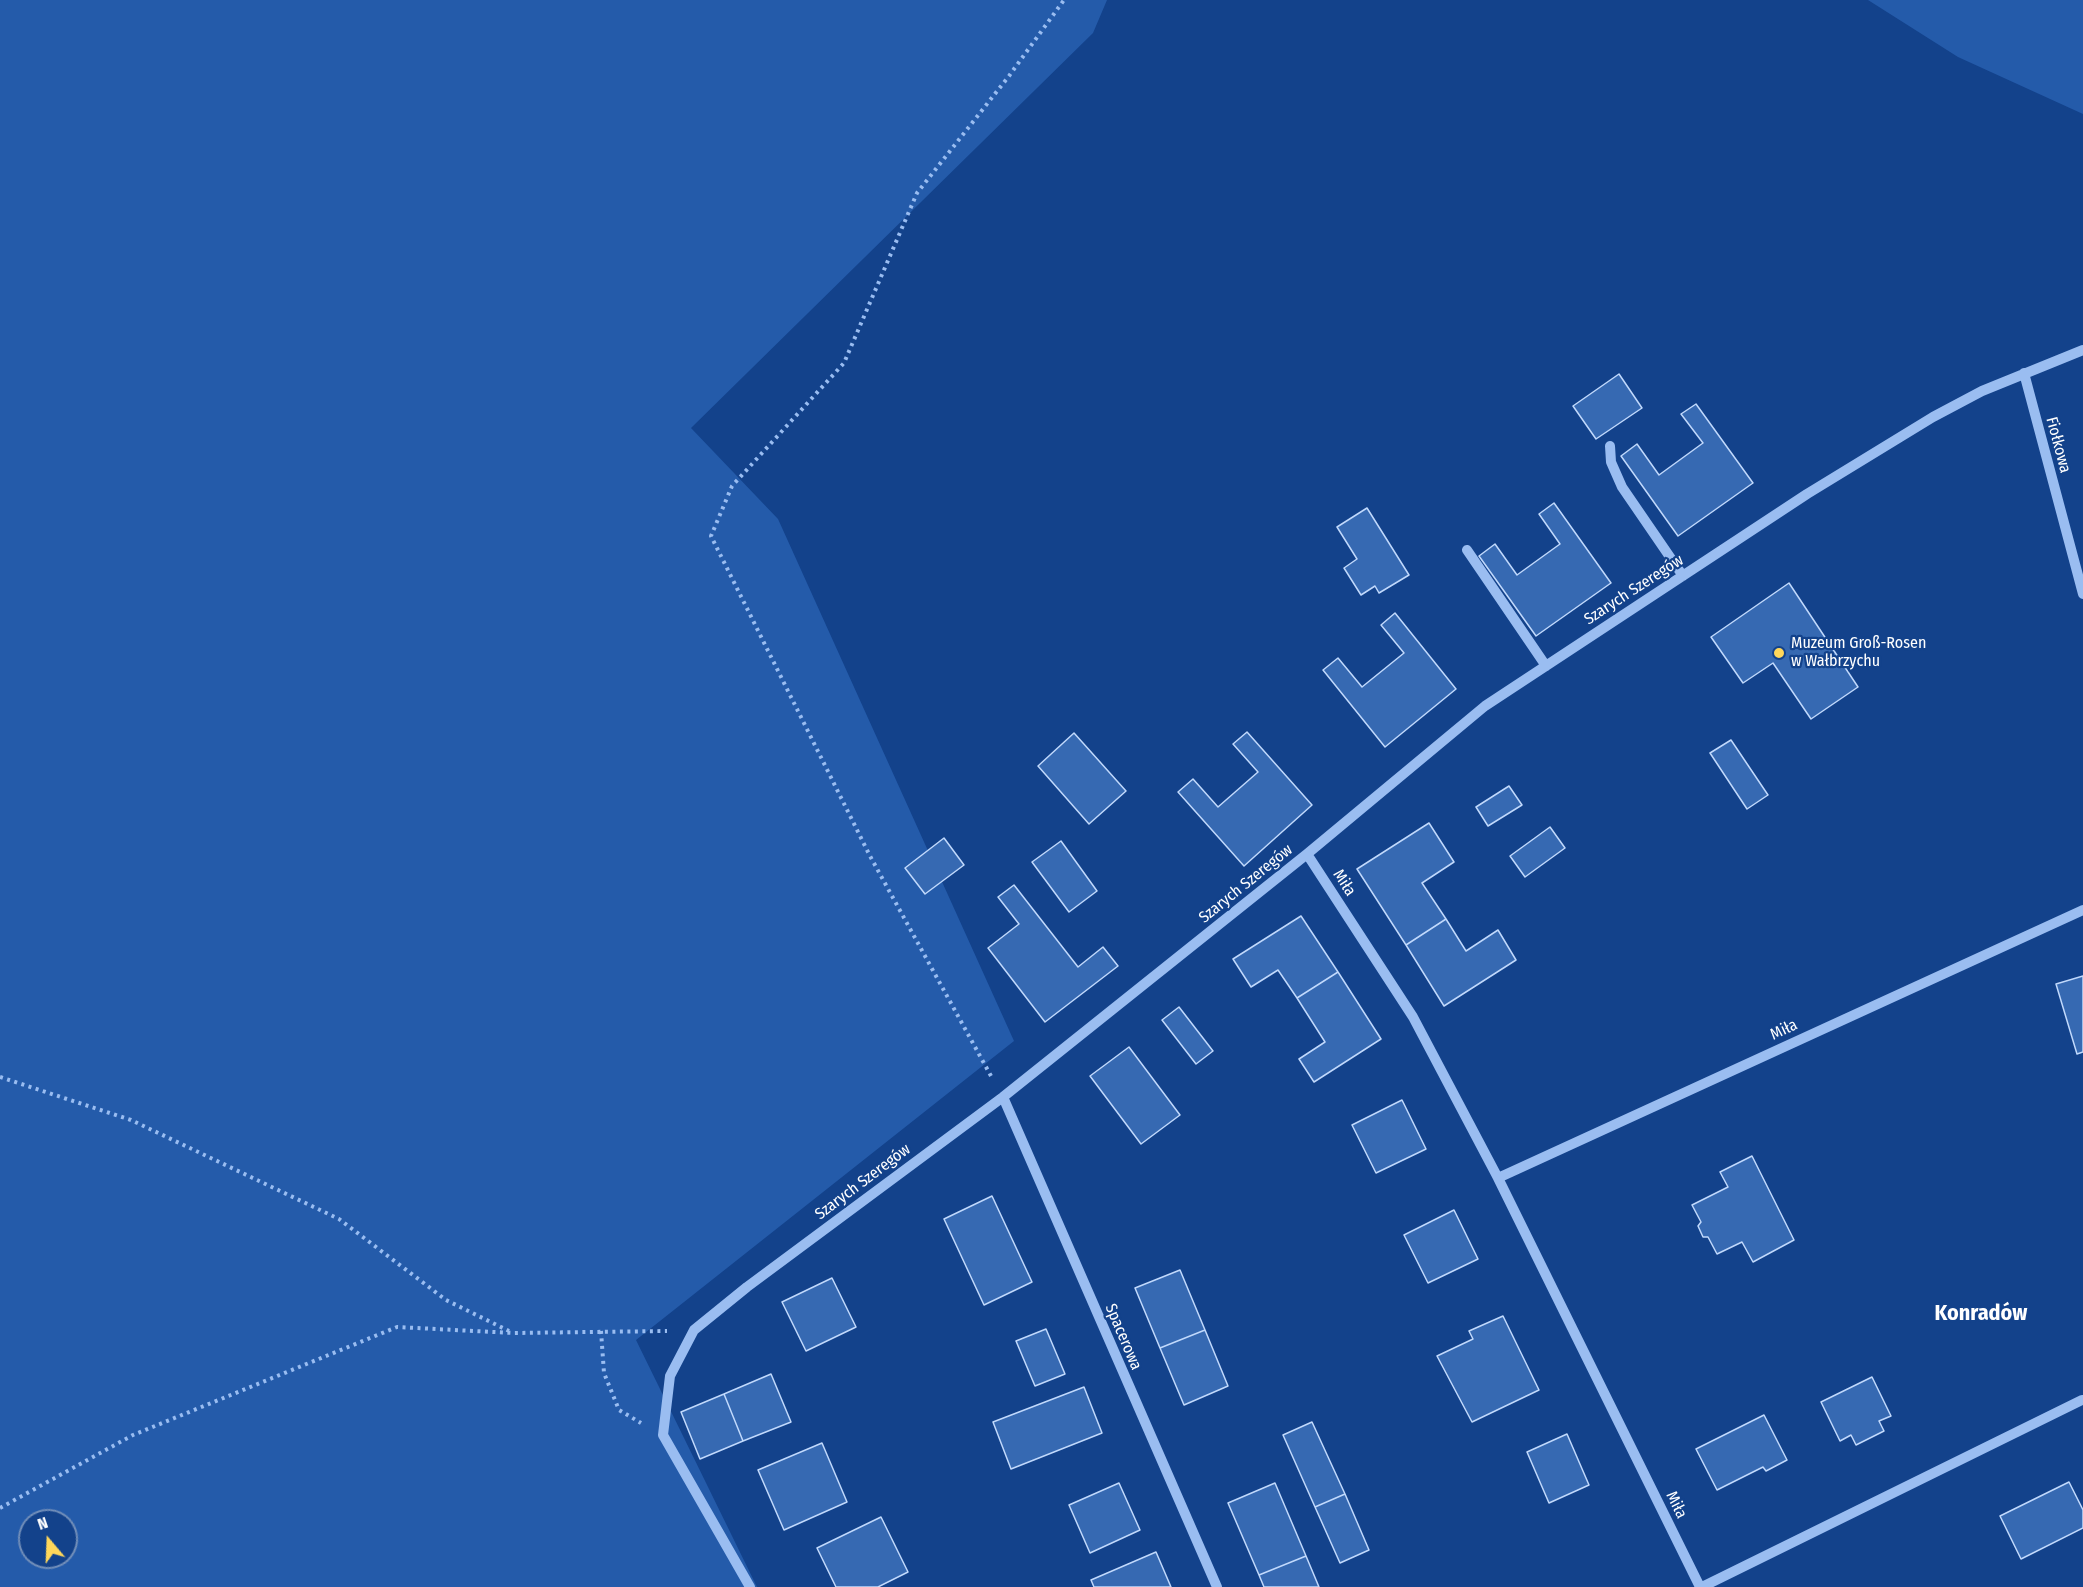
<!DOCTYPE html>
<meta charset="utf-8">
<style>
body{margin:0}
#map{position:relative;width:2083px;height:1587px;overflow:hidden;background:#13428b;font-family:"Fira Sans Condensed",sans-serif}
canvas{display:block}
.north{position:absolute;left:18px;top:1509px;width:60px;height:60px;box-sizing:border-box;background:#13428b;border:2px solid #718eb9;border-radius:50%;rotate:341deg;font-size:16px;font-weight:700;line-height:24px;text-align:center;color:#fff}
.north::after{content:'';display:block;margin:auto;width:21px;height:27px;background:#ffd75a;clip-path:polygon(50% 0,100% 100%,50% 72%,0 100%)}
</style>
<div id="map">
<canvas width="2083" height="1587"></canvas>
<div class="north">N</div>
</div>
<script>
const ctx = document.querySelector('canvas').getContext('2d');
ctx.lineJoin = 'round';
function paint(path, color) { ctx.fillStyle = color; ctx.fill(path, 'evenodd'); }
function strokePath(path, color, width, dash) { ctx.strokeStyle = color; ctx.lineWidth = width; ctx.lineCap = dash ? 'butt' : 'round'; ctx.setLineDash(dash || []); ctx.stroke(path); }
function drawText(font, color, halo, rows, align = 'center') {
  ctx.font = font + ' "Fira Sans Condensed",sans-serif'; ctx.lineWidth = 4.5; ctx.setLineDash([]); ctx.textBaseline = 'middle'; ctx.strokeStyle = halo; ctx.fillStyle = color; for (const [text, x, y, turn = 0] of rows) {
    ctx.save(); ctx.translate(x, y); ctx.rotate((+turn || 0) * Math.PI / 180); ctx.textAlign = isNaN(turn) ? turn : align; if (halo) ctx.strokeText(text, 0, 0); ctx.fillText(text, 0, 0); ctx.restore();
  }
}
const green = new Path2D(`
 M 0,0 L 1107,0 L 1093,33 L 691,428 L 778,519 L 1014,1041 L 636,1340 L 757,1587 L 0,1587 ZM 30,1521 L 66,1521 L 66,1557 L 30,1557 Z
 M 1868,0 L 2083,0 L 2083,114 L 1958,57 Z`);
const building = new Path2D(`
 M 1619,374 L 1642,408 L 1596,439 L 1573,406 Z
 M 1696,404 L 1753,483 L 1678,536 L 1621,456 L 1637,444 L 1659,475 L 1703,443 L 1681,414 Z
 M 1554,503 L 1611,583 L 1536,636 L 1479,556 L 1495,544 L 1517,575 L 1560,544 L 1539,514 Z
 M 1367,508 L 1409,575 L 1379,593 L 1375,586 L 1361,595 L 1344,568 L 1357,559 L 1337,527 Z
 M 1789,583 L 1858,687 L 1811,719 L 1773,663 L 1743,683 L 1711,637 Z
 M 1395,613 L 1456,689 L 1385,747 L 1323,670 L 1338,658 L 1362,687 L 1404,653 L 1381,625 Z
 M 1247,732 L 1312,805 L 1244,866 L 1178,792 L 1193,779 L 1218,807 L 1258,772 L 1233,744 Z
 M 1074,733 L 1126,791 L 1089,824 L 1038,766 Z
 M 1731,740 L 1768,795 L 1747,809 L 1710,753 Z
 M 1509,786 L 1522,805 L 1488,826 L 1476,807 Z
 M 1429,823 L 1454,862 L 1422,883 L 1446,919 L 1406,945 L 1357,869 Z
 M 1550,827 L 1565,848 L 1525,877 L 1510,856 Z
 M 944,838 L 964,865 L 925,894 L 905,868 Z
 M 1061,841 L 1097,891 L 1069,912 L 1032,862 Z
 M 1014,885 L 1078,967 L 1103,947 L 1118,966 L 1045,1022 L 988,948 L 1019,924 L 998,897 Z
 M 1301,916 L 1338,972 L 1297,998 L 1278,970 L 1251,987 L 1233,959 Z
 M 1446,919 L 1466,951 L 1498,930 L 1516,960 L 1444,1006 L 1406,945 Z
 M 1338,972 L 1381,1039 L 1314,1082 L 1299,1059 L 1325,1042 L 1297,998 Z
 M 2083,976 L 2083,1052 L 2077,1054 L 2056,984 Z
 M 1179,1007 L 1213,1051 L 1196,1064 L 1162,1020 Z
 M 1129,1047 L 1180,1115 L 1141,1144 L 1090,1076 Z
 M 1402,1100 L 1426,1149 L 1376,1173 L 1352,1125 Z
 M 1752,1156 L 1794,1240 L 1753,1262 L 1742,1242 L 1717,1254 L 1708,1237 L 1703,1237 L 1698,1226 L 1701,1222 L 1692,1205 L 1728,1187 L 1720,1172 Z
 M 992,1196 L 1032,1282 L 984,1305 L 944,1219 Z
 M 1454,1210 L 1478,1259 L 1428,1283 L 1404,1235 Z
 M 1180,1270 L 1205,1330 L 1160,1348 L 1135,1288 Z
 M 832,1278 L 856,1327 L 806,1351 L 782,1302 Z
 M 1503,1316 L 1539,1390 L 1472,1422 L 1437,1356 L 1473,1339 L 1469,1331 Z
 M 1046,1329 L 1065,1374 L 1035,1386 L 1016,1341 Z
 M 1205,1330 L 1228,1386 L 1184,1405 L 1160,1348 Z
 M 771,1374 L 791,1422 L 743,1441 L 724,1394 Z
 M 1872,1377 L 1891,1416 L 1879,1421 L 1884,1431 L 1856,1445 L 1851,1435 L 1840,1441 L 1821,1402 Z
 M 1084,1387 L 1102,1433 L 1011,1469 L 993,1422 Z
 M 724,1394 L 743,1441 L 700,1459 L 681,1412 Z
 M 1764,1415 L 1787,1460 L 1766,1471 L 1763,1467 L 1717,1490 L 1696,1449 Z
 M 1312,1422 L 1345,1494 L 1315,1507 L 1283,1435 Z
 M 1567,1434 L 1589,1485 L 1549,1503 L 1527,1452 Z
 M 822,1443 L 847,1502 L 784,1530 L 758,1470 Z
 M 2069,1482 L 2083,1510 L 2083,1528 L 2021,1559 L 2000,1516 Z
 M 1119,1483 L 1140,1530 L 1090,1553 L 1069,1505 Z
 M 1275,1483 L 1306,1556 L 1259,1575 L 1228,1503 Z
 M 1345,1494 L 1369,1550 L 1340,1563 L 1315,1507 Z
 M 881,1517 L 908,1572 L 878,1587 L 836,1587 L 817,1548 Z
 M 1156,1552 L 1171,1587 L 1094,1587 L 1091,1580 Z
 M 1306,1556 L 1319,1587 L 1264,1587 L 1259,1575 Z`);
const path = new Path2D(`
 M 991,1076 L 870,856 L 711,536 L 732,486 L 844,363 L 917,193 L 1009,76 L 1064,0
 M 0,1077 L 131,1120 L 339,1219 L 446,1300 L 509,1331
 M 601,1331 L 604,1373 L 619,1410 L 641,1423
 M 0,1508 L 133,1435 L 397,1327 L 513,1333 L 667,1331`);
const minor = new Path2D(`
 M 2024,373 L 2083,594
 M 1610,446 L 1611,462 L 1622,487 L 1683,576
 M 1467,550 L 1546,666
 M 1307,854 L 1413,1017 L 1498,1178 L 1700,1587
 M 1003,1097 L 1217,1587
 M 1498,1178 L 2083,910
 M 750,1587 L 663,1435 L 670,1376 L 694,1330 L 747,1287 L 1003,1097 L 1307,854 L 1485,706 L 1807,494 L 1933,417 L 1982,391 L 2083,350
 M 1702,1587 L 2082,1400`);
const markers = [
 [1779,653,6,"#ffd75a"]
];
const streetNames = [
 ["Fiołkowa",2058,445,75],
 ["Szarych Szeregów",1634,590,-33],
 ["Miła",1344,883,57],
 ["Szarych Szeregów",1246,884,-39],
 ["Miła",1784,1030,-25],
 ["Szarych Szeregów",863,1182,-37],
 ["Spacerowa",1123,1337,67],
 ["Miła",1676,1505,64]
];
const poiNames = [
 ["Muzeum Groß-Rosen",1791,644],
 ["w Wałbrzychu",1791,662]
];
const districtNames = [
 ["Konradów",1981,1314]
];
paint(green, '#245baa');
paint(building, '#3669b2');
strokePath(building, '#c1d9fc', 1.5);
strokePath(path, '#9abdf1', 4, [3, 4.5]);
strokePath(minor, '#9abdf1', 10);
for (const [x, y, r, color] of markers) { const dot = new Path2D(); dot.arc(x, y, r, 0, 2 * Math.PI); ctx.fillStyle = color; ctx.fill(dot); strokePath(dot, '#13428b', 2); }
drawText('16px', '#fff', '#13428b', streetNames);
drawText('16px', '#fff', '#13428b', poiNames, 'left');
drawText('bold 22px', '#fff', '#13428b', districtNames);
</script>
